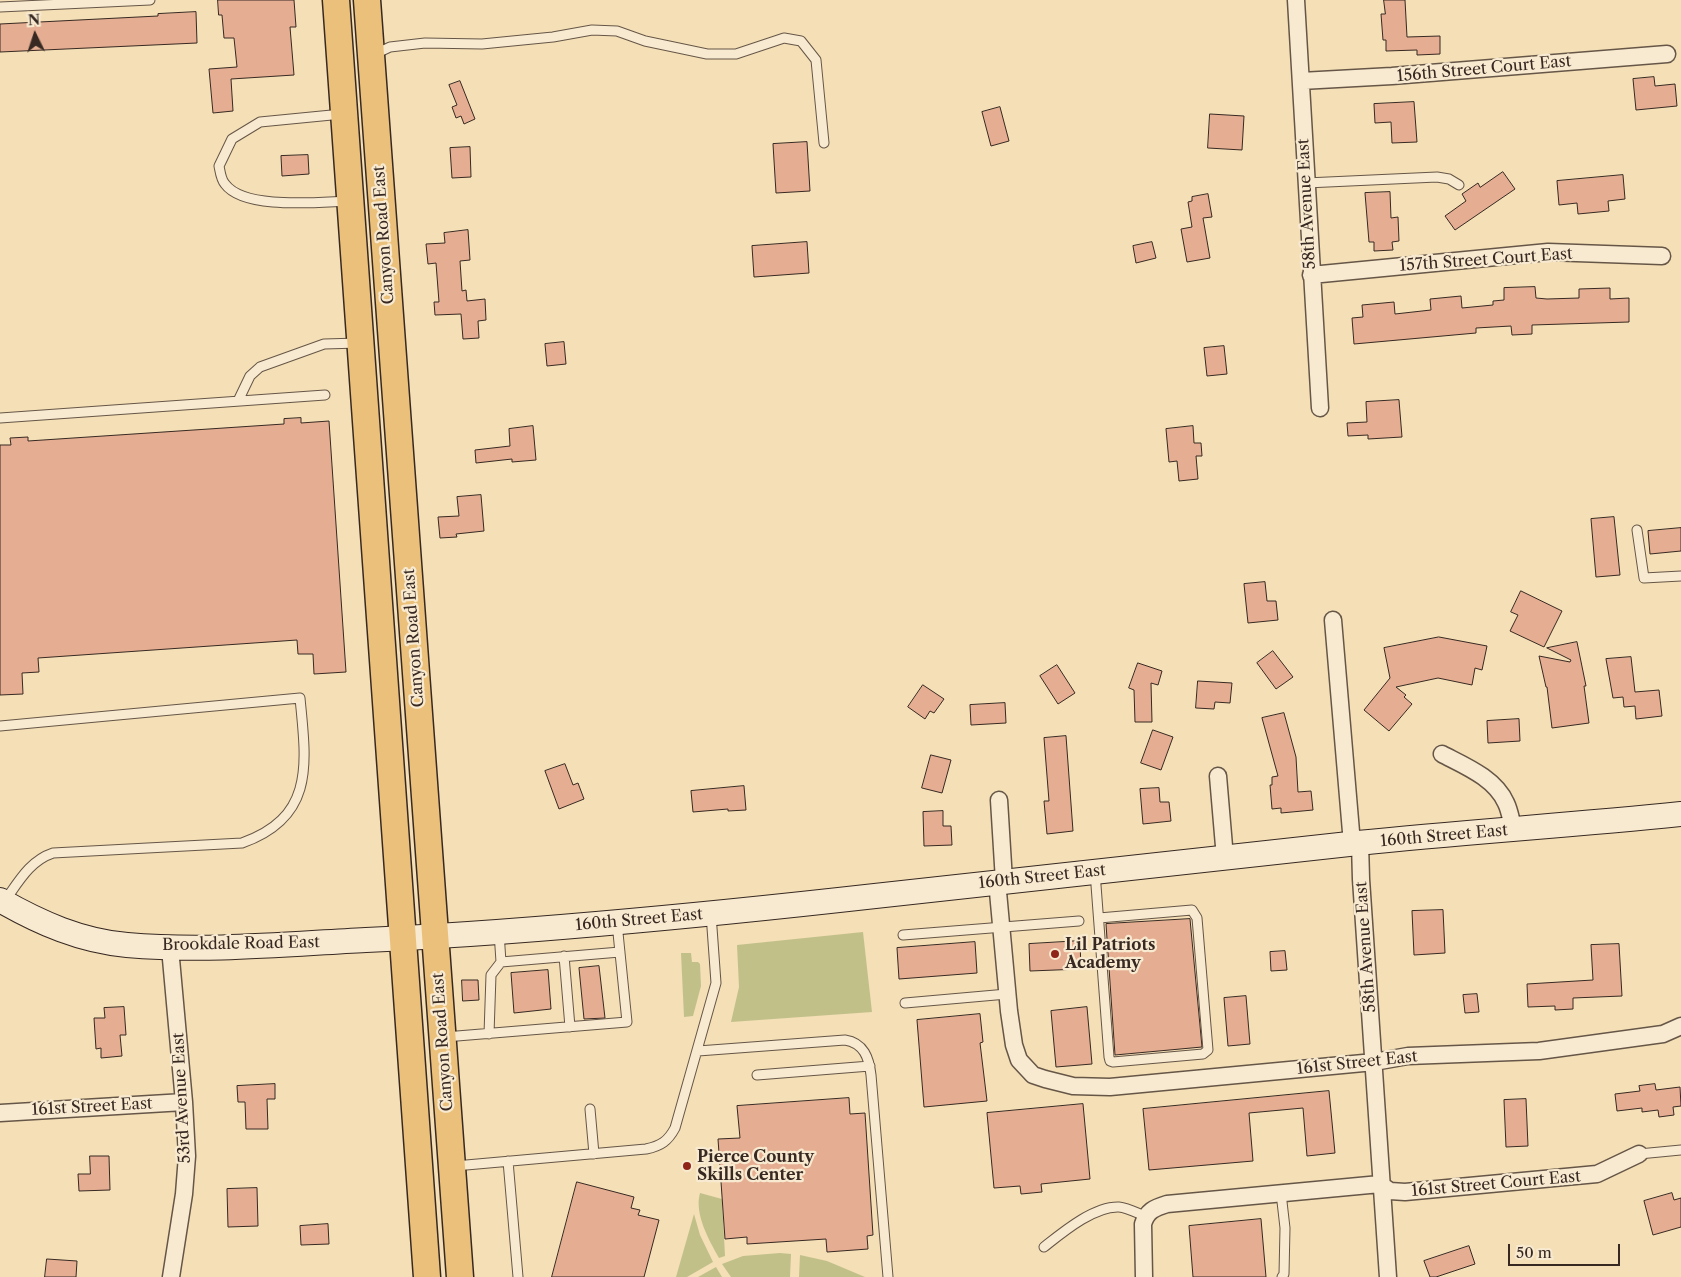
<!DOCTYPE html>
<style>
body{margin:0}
#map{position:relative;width:1681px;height:1277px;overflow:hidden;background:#f4dfb6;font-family:"Libre Caslon Text",serif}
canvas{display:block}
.north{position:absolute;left:10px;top:10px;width:50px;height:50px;-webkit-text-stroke:4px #f8ead0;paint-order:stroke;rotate:356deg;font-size:14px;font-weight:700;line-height:20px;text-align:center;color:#372922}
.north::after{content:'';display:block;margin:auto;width:18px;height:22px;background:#372922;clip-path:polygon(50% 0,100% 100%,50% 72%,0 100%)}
.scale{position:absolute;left:1508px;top:1244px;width:112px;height:22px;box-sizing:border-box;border:2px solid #372922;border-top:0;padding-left:6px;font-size:15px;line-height:18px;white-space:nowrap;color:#372922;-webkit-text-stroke:4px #f8ead0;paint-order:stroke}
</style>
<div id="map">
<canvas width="1681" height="1277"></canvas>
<div class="north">N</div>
<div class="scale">50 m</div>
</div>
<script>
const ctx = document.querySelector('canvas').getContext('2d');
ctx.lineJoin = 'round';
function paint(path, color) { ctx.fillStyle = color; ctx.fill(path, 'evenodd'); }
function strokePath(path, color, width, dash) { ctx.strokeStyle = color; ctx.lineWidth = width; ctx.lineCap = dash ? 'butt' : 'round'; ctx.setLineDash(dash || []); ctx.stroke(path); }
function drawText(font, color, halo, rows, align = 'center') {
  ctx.font = font + ' "Libre Caslon Text",serif'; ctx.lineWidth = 4.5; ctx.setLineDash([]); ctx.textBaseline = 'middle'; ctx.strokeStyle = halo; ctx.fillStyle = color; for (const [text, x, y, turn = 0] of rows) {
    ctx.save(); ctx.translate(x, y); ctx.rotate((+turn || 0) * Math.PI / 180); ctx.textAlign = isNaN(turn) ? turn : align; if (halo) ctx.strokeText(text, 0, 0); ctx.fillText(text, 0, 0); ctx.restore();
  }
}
const green = new Path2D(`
 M 863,932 L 872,1012 L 731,1022 L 739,987 L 737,945 Z
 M 681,953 L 691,953 L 692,962 L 698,962 L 700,964 L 701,986 L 693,1016 L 684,1017 Z
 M 700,1193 L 722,1199 L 725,1256 L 719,1258 C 709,1240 694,1214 700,1193 Z
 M 694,1214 L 700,1235 L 713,1262 L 687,1277 L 676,1277 Z
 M 780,1253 L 791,1254 L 790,1277 L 731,1277 L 722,1264 L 743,1256 Z
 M 800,1255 L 827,1261 L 865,1277 L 799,1277 Z
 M 716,1267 L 722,1277 L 698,1277 Z`);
const building = new Path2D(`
 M 218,0 L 294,0 L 296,27 L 290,27 L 294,75 L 231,79 L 233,111 L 213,113 L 209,69 L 237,67 L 234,38 L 224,38 L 222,15 L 219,15 Z
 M 1384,0 L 1405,0 L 1407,37 L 1440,36 L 1440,54 L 1417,55 L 1417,50 L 1386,51 L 1386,40 L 1383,40 L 1381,14 L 1385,14 Z
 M 196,12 L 197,43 L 0,52 L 0,24 L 158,16 L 158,14 Z
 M 1654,77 L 1655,86 L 1675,84 L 1677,106 L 1636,110 L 1633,79 Z
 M 460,81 L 475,119 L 464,124 L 461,116 L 456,118 L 452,107 L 457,105 L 449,85 Z
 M 1414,102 L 1417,142 L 1392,143 L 1391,122 L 1375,123 L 1374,104 Z
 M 1000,107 L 1009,141 L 991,146 L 982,112 Z
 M 1210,114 L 1244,116 L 1242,150 L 1208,148 Z
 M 807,142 L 810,191 L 776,193 L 773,144 Z
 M 470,147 L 471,177 L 452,178 L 450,148 Z
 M 308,155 L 309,174 L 282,176 L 281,156 Z
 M 1503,172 L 1515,189 L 1455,230 L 1445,216 L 1466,201 L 1462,194 L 1478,183 L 1480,187 Z
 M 1623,175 L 1625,199 L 1608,201 L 1609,211 L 1578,214 L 1577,203 L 1559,205 L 1557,181 Z
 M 1390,192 L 1391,218 L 1398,217 L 1399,241 L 1392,242 L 1393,250 L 1374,251 L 1374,242 L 1369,242 L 1365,193 Z
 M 1208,194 L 1212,217 L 1203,218 L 1210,258 L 1187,262 L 1181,229 L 1192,227 L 1188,202 L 1192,201 L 1192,197 Z
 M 468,230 L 470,260 L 460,261 L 462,291 L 466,290 L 467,301 L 485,299 L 486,320 L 478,321 L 479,338 L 463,339 L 461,314 L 435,315 L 434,302 L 439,302 L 436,263 L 428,264 L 426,244 L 445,243 L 444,233 Z
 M 807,242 L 809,273 L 754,277 L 752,246 Z
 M 1152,242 L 1156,258 L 1136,263 L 1133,246 Z
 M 1535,287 L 1536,298 L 1547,299 L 1579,298 L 1579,289 L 1610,288 L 1610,299 L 1629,298 L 1629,322 L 1532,325 L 1532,334 L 1512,335 L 1511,326 L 1476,328 L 1476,333 L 1354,344 L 1352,318 L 1363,317 L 1362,305 L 1394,302 L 1395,314 L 1431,310 L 1430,299 L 1461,296 L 1462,308 L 1493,305 L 1493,301 L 1504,300 L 1504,288 Z
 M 564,342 L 566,364 L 547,366 L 545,344 Z
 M 1224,346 L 1227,374 L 1207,376 L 1204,348 Z
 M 1399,400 L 1402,437 L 1368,439 L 1368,435 L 1348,436 L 1347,423 L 1367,422 L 1366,402 Z
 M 301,418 L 301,423 L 329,421 L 346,672 L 314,674 L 313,654 L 298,654 L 297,640 L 38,658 L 39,672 L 22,673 L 23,694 L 0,695 L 0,445 L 11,445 L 10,438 L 28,437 L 28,441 L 284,424 L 284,419 Z
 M 533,426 L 536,460 L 512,462 L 512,459 L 476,463 L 475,450 L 510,446 L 509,429 Z
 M 1193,426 L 1194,443 L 1201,443 L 1202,456 L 1196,456 L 1198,479 L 1179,481 L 1177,461 L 1169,462 L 1166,429 Z
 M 481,495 L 484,531 L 456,534 L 457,537 L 440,538 L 438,517 L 459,516 L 457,497 Z
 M 1614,517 L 1620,575 L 1596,577 L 1591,519 Z
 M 1681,528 L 1681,551 L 1650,554 L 1648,531 Z
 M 1265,582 L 1267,601 L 1276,601 L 1278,620 L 1248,623 L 1244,584 Z
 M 1521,591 L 1562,611 L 1544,647 L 1510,631 L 1518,615 L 1511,612 Z
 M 1439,637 L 1487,646 L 1482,670 L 1475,668 L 1472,685 L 1438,678 L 1396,687 L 1406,695 L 1404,697 L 1412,704 L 1389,731 L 1364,710 L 1390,678 L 1384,648 Z
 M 1577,642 L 1586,686 L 1584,686 L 1589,723 L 1552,728 L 1547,687 L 1546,687 L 1539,656 L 1570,662 L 1571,660 L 1547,648 Z
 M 1273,651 L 1293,677 L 1276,689 L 1257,663 Z
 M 1631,657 L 1635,692 L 1659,690 L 1662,716 L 1636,719 L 1635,706 L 1624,707 L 1623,697 L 1613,698 L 1606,659 Z
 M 1138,663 L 1162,671 L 1158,685 L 1151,683 L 1152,722 L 1135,722 L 1134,690 L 1129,688 Z
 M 1057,665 L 1075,693 L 1058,704 L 1040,676 Z
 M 1198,681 L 1232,683 L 1230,703 L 1215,702 L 1214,709 L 1196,708 Z
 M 923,685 L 944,699 L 934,713 L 930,711 L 925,719 L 908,707 Z
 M 1005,703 L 1006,723 L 971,725 L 970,705 Z
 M 1284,713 L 1296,757 L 1298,792 L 1311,791 L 1313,810 L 1281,813 L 1281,808 L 1272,809 L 1270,785 L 1272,785 L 1272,777 L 1278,776 L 1262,718 Z
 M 1519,719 L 1520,741 L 1488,743 L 1487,721 Z
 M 1153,730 L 1173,737 L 1161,770 L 1141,763 Z
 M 1066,736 L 1073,831 L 1047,834 L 1044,801 L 1049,801 L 1044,738 Z
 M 931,755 L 951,760 L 942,793 L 922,788 Z
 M 565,764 L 573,785 L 578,783 L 584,799 L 559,809 L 545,771 Z
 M 744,786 L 746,810 L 728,811 L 728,809 L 693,812 L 691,791 Z
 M 1159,788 L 1160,802 L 1169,802 L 1171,821 L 1143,824 L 1140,789 Z
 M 943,811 L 943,826 L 951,826 L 952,845 L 924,846 L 923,812 Z
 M 1443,910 L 1445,953 L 1414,955 L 1412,911 Z
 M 1190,919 L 1202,1047 L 1115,1055 L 1106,924 Z
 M 1080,941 L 1081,969 L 1030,971 L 1029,944 Z
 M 975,942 L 977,973 L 899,979 L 897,948 Z
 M 1619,944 L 1622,996 L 1573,998 L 1573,1009 L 1555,1010 L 1555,1006 L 1528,1007 L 1527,984 L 1593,980 L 1591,945 Z
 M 1285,951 L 1287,970 L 1271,971 L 1270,952 Z
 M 599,966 L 605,1018 L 584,1019 L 579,968 Z
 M 548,970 L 551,1009 L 514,1013 L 511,973 Z
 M 462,980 L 478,980 L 479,1000 L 463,1001 Z
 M 1477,994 L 1479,1012 L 1465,1013 L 1463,995 Z
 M 1246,996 L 1250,1044 L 1228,1046 L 1224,998 Z
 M 124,1007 L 126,1035 L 120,1035 L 122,1056 L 101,1058 L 101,1048 L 96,1049 L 94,1018 L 105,1018 L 104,1008 Z
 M 1087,1007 L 1092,1064 L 1056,1067 L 1051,1011 Z
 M 980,1014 L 983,1042 L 980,1043 L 987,1101 L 924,1107 L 917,1020 Z
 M 275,1084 L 275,1099 L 267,1099 L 268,1129 L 246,1129 L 245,1102 L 238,1102 L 237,1086 Z
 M 1655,1084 L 1656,1090 L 1680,1087 L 1681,1106 L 1673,1107 L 1674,1115 L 1659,1117 L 1658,1110 L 1642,1112 L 1642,1108 L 1617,1111 L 1615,1094 L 1640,1091 L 1639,1086 Z
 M 1329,1091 L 1335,1153 L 1307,1156 L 1303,1108 L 1249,1113 L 1253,1161 L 1149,1170 L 1143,1109 Z
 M 849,1098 L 850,1114 L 865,1113 L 873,1235 L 867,1236 L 868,1249 L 827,1252 L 826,1239 L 747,1244 L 747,1237 L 725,1239 L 718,1139 L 740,1138 L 737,1106 Z
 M 1526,1099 L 1528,1146 L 1506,1147 L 1504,1100 Z
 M 1083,1104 L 1090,1179 L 1041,1184 L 1042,1192 L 1021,1194 L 1020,1186 L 994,1188 L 987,1113 Z
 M 90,1156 L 109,1156 L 110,1190 L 79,1191 L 78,1174 L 90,1174 Z
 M 577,1182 L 634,1197 L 631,1208 L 640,1210 L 638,1215 L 659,1220 L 644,1277 L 552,1277 Z
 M 257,1188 L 258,1226 L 228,1227 L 227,1189 Z
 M 1672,1193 L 1674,1200 L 1681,1198 L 1681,1227 L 1653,1235 L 1644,1201 Z
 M 1261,1219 L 1266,1277 L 1193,1277 L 1189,1226 Z
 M 328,1224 L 329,1244 L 301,1245 L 300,1226 Z
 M 1469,1246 L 1475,1264 L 1436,1277 L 1430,1277 L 1424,1261 Z
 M 47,1259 L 77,1261 L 76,1277 L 45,1277 Z`);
const lane = new Path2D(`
 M 0,7 L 150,0
 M 373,55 L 390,47 L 425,43 L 482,44 L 553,37 L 592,30 L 617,31 L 645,41 L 707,54 L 736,54 L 784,38 L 801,41 L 816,60 L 824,143
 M 342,114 L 260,122 L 232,139 L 219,166 C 220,171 221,180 225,184 C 244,210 318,202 348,201
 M 1306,183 L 1437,177 L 1449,179 L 1459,185
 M 238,401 L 250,376 L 260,367 L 324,344 L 359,343
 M 0,418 L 325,395
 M 1637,530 L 1644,578 L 1681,576
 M 0,726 L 300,698 C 306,762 316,817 242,843 L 53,853 C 29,861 18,883 4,902
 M 1095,872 L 1109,1057 L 1110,1061 L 1113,1062 L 1203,1054 L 1208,1050 L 1197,918 L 1192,910 L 1099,918
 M 499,932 L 501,962 L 620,952
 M 903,935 L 1079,921
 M 564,956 L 570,1027
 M 905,1003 L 1007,994
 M 489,1034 L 491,975 L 501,962
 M 445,1037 L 627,1022 L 617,923
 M 698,1051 L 845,1040 C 864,1043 869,1058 871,1075 L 888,1277
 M 757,1075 L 870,1066
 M 590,1109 L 594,1154
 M 1639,1154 L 1681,1150
 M 508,1161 L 518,1277
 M 455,1166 L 646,1149 C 661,1146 668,1141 675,1128 L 716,983 L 711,914
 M 1281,1193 L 1285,1228 L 1284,1274 L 1282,1277
 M 1044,1247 C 1063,1232 1094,1206 1119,1207 C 1128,1208 1137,1213 1145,1216`);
const street = new Path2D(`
 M 1296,0 L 1320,408
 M 1301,81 L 1392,76 L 1667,54
 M 1311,275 L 1548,252 L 1662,256
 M 1333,620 L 1351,832 L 1353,837 L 1360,843 L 1361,879 L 1388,1277
 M 1442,754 C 1465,766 1495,778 1506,803 C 1510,811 1511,821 1514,830
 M 1218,776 L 1225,858
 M 999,800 L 1004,881
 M 997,881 L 1009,1011 L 1014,1045 L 1019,1060 L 1033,1075 L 1045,1079 L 1073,1086 L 1110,1087 L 1374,1062 L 1408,1056 L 1539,1051 L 1663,1034 L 1681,1026
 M 170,948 L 184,1102 L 187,1156 L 184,1194 L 171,1277
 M 0,1113 L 184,1102
 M 1144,1277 L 1143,1224 C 1147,1211 1154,1208 1167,1204 L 1380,1184 L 1390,1191 L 1405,1192 L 1597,1174 L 1639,1154`);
const secondary = new Path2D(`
 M 0,900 C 40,923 81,941 127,945 C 207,952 287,944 366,940 C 536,932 706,915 875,896 C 1036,877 1197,860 1358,843 C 1466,832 1574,825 1681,814`);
const primary = new Path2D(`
 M 336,0 L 427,1277
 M 367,0 L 460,1277`);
const markers = [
 [1055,954,5,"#8f2418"],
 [687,1166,5,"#8f2418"]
];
const streetNames = [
 ["156th Street Court East",1484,69,-5],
 ["58th Avenue East",1307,204,-93],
 ["Canyon Road East",384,235,-94],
 ["157th Street Court East",1486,260,-4],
 ["Canyon Road East",414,638,-94],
 ["160th Street East",1444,836,-5],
 ["160th Street East",1042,877,-6],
 ["160th Street East",639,920,-5],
 ["Brookdale Road East",241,944,-1],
 ["58th Avenue East",1366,947,-94],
 ["Canyon Road East",443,1042,-94],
 ["161st Street East",1357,1063,-6],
 ["53rd Avenue East",182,1098,-93],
 ["161st Street East",92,1107,-3],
 ["161st Street Court East",1496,1184,-5]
];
const poiNames = [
 ["Lil Patriots",1065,945],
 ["Academy",1065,963],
 ["Pierce County",697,1157],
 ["Skills Center",697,1175]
];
paint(green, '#c2c089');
paint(building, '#e5ad91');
strokePath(building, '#372922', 1);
strokePath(lane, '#665647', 11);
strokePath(street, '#665647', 19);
strokePath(secondary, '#372922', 26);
strokePath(primary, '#372922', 29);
strokePath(lane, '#f8ead0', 9);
strokePath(street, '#f8ead0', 16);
strokePath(secondary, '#f8ead0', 24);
strokePath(primary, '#eac07b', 26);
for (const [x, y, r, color] of markers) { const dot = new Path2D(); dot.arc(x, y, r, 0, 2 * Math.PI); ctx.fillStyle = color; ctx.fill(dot); strokePath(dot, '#f8ead0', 2); }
drawText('16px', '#372922', '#f8ead0', streetNames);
drawText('bold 16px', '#372922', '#f8ead0', poiNames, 'left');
</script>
